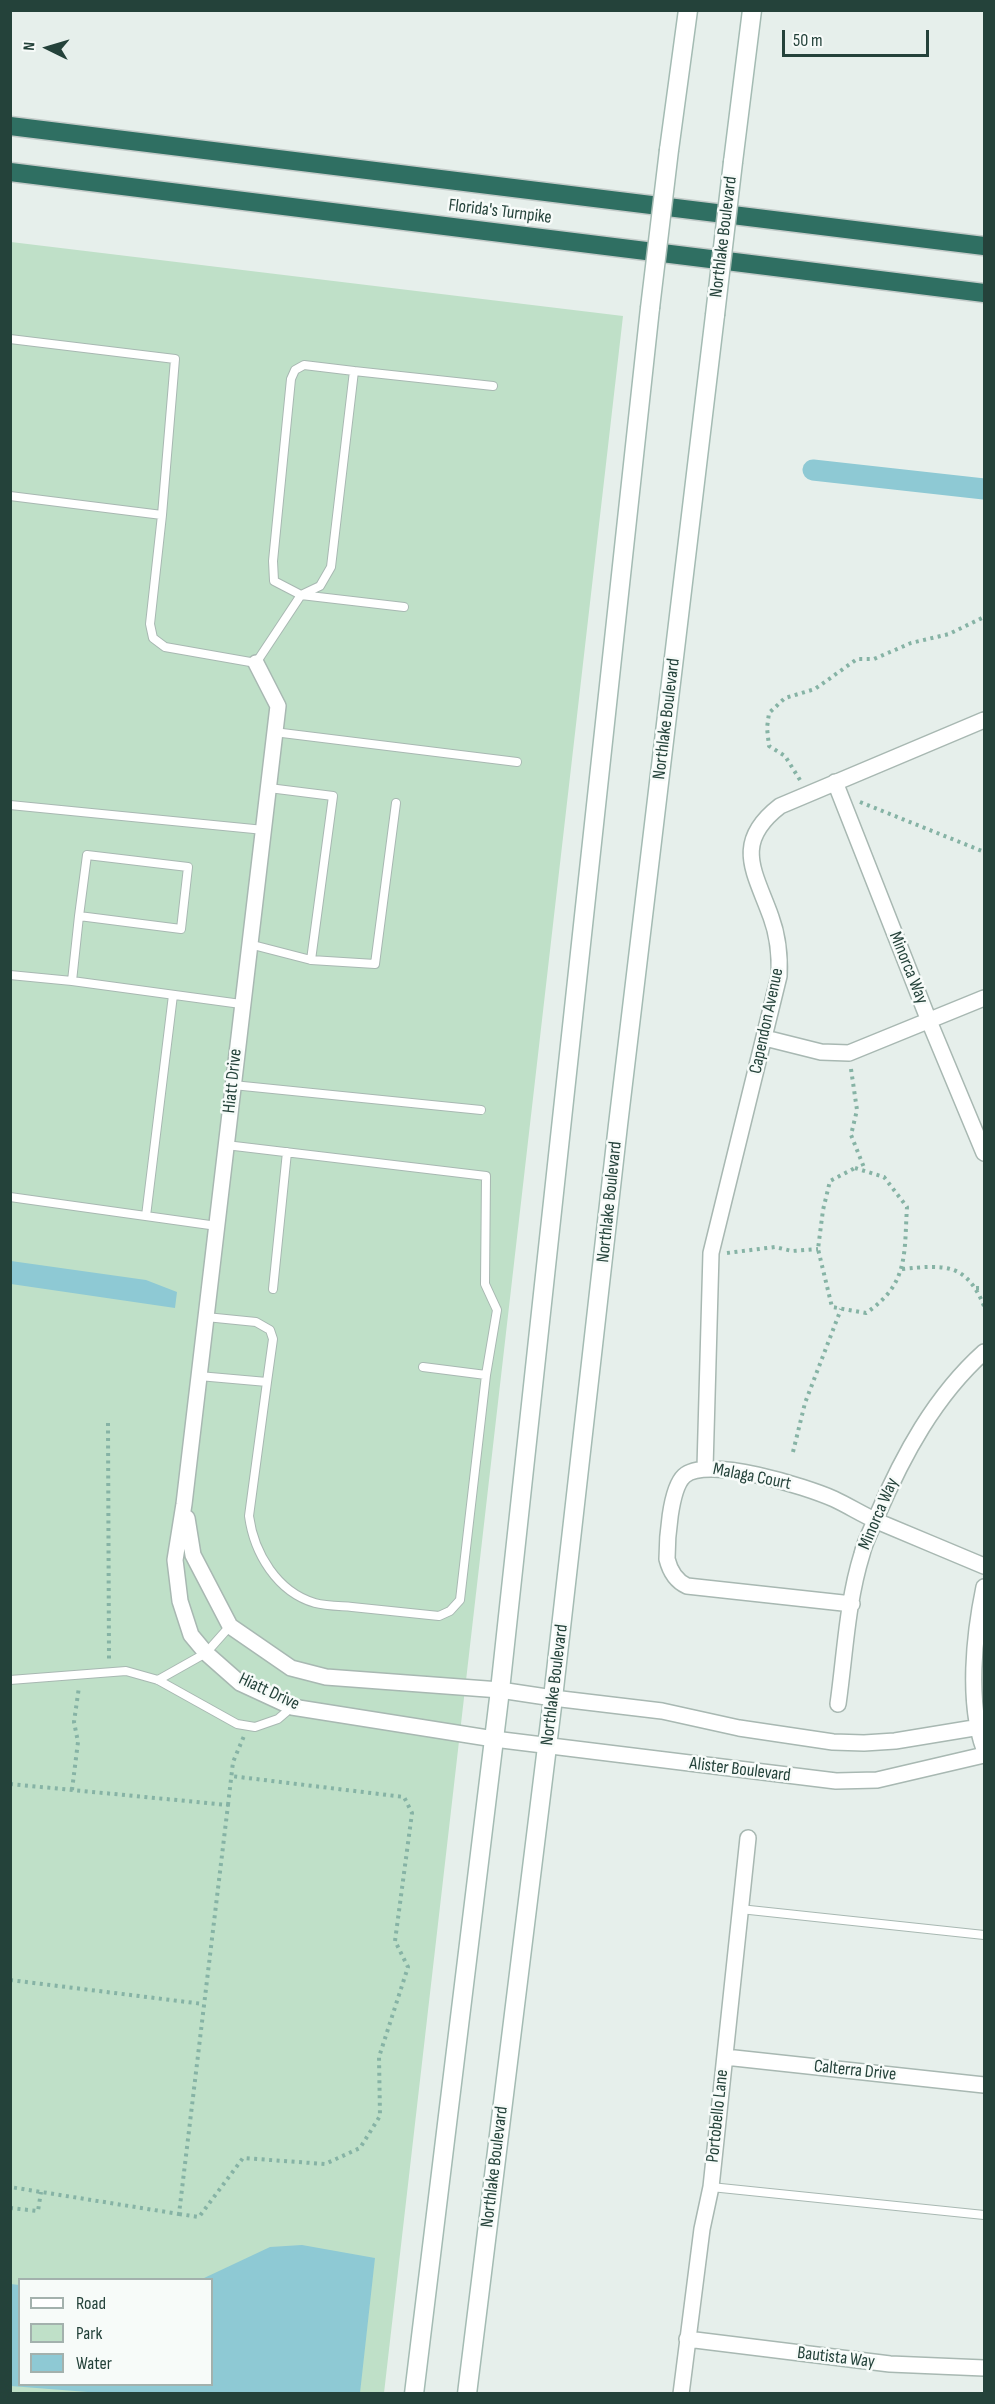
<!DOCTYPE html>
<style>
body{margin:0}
#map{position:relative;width:995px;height:2404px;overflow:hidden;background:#e6efeb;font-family:"Sofia Sans Condensed",sans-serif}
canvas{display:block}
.frame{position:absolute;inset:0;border:12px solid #24423a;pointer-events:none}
.legend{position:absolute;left:18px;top:2278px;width:195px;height:108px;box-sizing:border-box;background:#f7fbf9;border:2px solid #a3b1ad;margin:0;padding:8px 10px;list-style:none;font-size:18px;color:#24423a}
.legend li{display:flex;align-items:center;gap:12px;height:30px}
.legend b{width:30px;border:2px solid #a3b1ad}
.north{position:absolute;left:18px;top:18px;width:60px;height:60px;-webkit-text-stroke:4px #f7fbf9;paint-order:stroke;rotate:275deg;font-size:16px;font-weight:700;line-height:24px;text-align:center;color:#24423a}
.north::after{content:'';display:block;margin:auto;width:21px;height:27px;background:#24423a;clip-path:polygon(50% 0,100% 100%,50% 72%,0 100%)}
.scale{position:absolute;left:782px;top:30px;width:147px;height:27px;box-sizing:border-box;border:3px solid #24423a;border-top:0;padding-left:8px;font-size:18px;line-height:21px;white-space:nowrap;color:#24423a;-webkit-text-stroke:4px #f7fbf9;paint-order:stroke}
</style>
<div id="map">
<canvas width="995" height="2404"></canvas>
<div class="frame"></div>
<ul class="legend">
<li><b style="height:8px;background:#fff"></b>Road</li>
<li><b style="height:16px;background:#bfe0c8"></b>Park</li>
<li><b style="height:16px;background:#8ec9d4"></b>Water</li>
</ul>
<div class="north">N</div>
<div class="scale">50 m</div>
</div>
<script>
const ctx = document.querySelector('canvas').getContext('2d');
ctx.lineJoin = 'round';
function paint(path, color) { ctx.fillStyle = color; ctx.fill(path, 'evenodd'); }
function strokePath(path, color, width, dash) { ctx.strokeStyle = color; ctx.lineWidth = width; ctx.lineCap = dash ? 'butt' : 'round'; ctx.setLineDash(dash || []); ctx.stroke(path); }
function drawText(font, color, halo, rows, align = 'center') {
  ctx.font = font + ' "Sofia Sans Condensed",sans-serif'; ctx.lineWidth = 5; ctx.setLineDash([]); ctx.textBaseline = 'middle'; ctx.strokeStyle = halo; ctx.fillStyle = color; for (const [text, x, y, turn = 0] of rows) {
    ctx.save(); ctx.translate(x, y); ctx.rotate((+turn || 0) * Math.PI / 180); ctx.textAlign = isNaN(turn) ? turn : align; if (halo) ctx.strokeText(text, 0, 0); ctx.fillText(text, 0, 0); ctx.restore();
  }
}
const green = new Path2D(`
 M 11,242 L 623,316 L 384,2393 L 11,2394 ZM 20,2280 L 212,2280 L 212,2384 L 20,2384 Z`);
const water = new Path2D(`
 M 11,1261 L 146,1280 L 177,1292 L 175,1308 L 11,1284 Z
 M 302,2245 L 375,2258 L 360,2393 L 113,2394 L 11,2386 L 11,2284 L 19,2285 L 20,2384 L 212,2384 L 212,2280 L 202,2279 L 270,2247 Z`);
const canal = new Path2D(`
 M 813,470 L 984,489`);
const path = new Path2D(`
 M 800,780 L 785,756 L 769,746 L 767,728 L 769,713 L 785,698 L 815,689 L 857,659 L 874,659 L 911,643 L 949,634 L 984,617
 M 860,802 L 982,851
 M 851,1069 L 857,1110 L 851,1135 L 865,1170
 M 855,1168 L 884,1177 L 907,1207 C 904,1254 909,1284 866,1313 L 832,1307 L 818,1249 L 823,1210 L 830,1181 Z
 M 727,1253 L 775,1247 L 792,1251 L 818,1249
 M 902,1269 C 944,1265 966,1262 984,1306
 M 976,1288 L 984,1288
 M 108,1423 L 109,1660
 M 793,1452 L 805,1403 L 841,1309
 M 10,1784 L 228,1805 L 179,2214 L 10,2187
 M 72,1790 L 78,1742 L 74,1722 L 79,1687
 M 228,1805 L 233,1762 L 244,1736
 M 10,1980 L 203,2004
 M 10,2208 L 38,2211 L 41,2192
 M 179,2214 L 199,2217 L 243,2158 L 325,2164 L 360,2148 L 380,2116 L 379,2057 L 408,1967 L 395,1941 L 412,1813 L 404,1797 L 231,1776`);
const service = new Path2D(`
 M 10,339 L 175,359 L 162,515 L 150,624 L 153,638 L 165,647 L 256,663 L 301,595 L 404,607
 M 304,365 L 354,371 L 331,567 L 320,586 L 301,595 L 274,581 L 273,561 L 291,379 L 295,370 Z
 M 354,371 L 493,386
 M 10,496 L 162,515
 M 274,732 L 517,762
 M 10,805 L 264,830
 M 79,916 L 87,855 L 188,867 L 181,929 L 79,916 L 72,981 L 241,1004
 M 249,944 L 311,960 L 333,796 L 269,788
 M 311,960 L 375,964 L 396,803
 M 10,975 L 72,981
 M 233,1085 L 481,1110
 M 226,1145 L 486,1176 L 485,1284 L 497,1310 L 486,1375
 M 10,1197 L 217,1226
 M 146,1216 L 173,995
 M 273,1289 L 287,1152
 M 206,1317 L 256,1322 L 270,1330 L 273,1339 L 267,1382
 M 199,1376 L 267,1382 L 249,1516 C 254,1553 277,1592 315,1603 C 326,1606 340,1606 352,1607 C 381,1610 410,1613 439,1616 L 450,1611 L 460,1600 L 486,1375 L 423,1367
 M 10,1680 L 126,1671 L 158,1680 L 237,1724 L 255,1727 L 278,1719 L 292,1707
 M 158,1680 L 206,1653 L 230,1626
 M 740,1909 L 984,1935
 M 711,2187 L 984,2215`);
const minor = new Path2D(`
 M 256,663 L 278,706 L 184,1504 L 175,1560 L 180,1601 L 191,1635 L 206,1653 L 240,1683 L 292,1707 L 494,1739 L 836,1781 L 877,1780 L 984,1755
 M 835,782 L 929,1021 L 984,1153
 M 765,1038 L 821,1052 L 849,1053 L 984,998
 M 705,1468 L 711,1253 L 779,976 C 780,956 778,936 771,917 C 755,872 732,843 780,806 L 984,720
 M 187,1518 L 193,1555 L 230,1626 L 291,1668 L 326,1677 L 500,1690 L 553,1698 L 662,1711 L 739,1728 L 833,1742 L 864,1743 L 895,1741 L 980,1727
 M 984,1587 C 974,1635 967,1702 984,1749
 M 852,1604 L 687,1586 C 676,1581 670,1571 667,1559 C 667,1540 670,1489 684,1476 C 707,1455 807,1487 834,1499 C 849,1506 863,1515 879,1522 C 914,1537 949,1551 984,1566
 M 838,1704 C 845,1655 847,1602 862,1554 C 865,1541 872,1529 877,1516 C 903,1455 935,1396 984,1352
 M 725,2057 L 984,2085
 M 687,2339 L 890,2364 L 984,2368
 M 681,2394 L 702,2229 L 711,2187 L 748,1838`);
const secondary = new Path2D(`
 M 669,150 L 688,10
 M 733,162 L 752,10
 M 414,2394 L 500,1690 L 650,308
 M 467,2394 L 553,1698 L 618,1125 L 715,315`);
const motorway = new Path2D(`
 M 10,126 L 984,246
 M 10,172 L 984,293`);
const secondaryBridge = new Path2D(`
 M 650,308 L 669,150
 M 715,315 L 733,162`);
const streetNames = [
 ["Florida's Turnpike",500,212,7],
 ["Northlake Boulevard",724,237,-83],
 ["Northlake Boulevard",667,719,-83],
 ["Minorca Way",908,968,68],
 ["Capendon Avenue",767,1021,-78],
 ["Hiatt Drive",233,1081,-84],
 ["Northlake Boulevard",610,1202,-84],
 ["Malaga Court",752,1477,11],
 ["Minorca Way",879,1514,-67],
 ["Northlake Boulevard",555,1685,-83],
 ["Hiatt Drive",269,1692,25],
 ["Alister Boulevard",740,1770,7],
 ["Calterra Drive",855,2071,6],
 ["Portobello Lane",718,2116,-84],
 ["Northlake Boulevard",495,2167,-83],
 ["Bautista Way",836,2358,7]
];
paint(green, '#bfe0c8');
paint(water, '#8ec9d4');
strokePath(canal, '#8ec9d4', 21);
strokePath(service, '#a8b8b2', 10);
strokePath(minor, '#a8b8b2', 18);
strokePath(secondary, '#a4bbb3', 21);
strokePath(motorway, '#c2cac8', 21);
strokePath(path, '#86b3a5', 4, [3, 4.5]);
strokePath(service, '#fff', 8);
strokePath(minor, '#fff', 15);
strokePath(secondary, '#fff', 18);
strokePath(motorway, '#2f6f62', 18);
strokePath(secondaryBridge, '#a4bbb3', 21, []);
strokePath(secondaryBridge, '#fff', 18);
drawText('18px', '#24423a', '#f7fbf9', streetNames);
</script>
